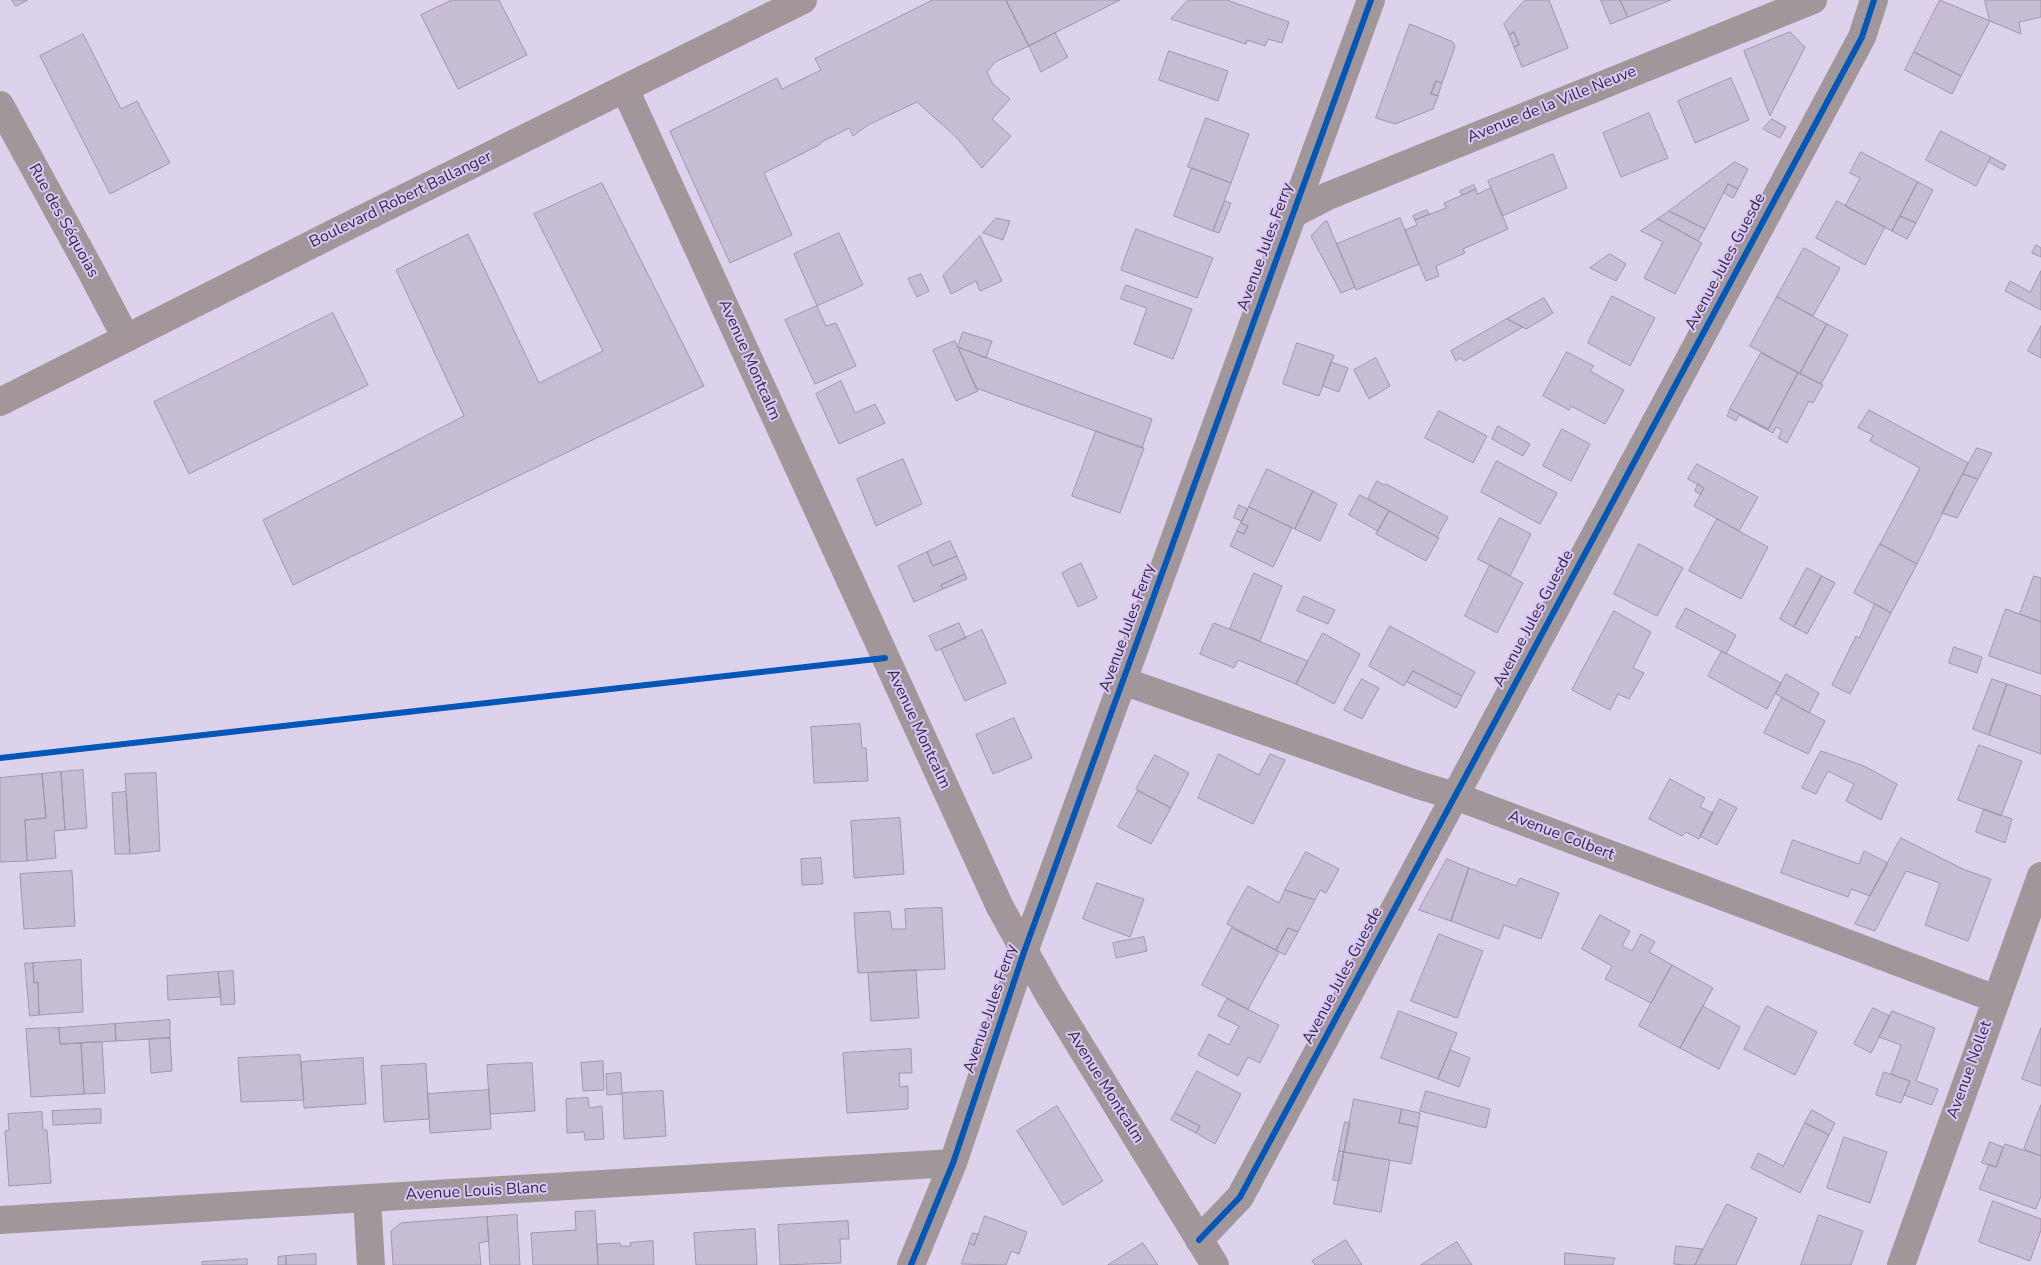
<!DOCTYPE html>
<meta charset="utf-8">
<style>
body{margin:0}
canvas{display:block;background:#ddd2ec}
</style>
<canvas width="2041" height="1265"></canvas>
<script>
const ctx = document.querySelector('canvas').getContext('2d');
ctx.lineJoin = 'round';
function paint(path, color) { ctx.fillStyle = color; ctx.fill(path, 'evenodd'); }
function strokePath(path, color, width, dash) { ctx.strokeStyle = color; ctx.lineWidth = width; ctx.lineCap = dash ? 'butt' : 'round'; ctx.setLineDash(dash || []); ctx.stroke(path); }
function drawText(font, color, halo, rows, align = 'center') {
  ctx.font = font + ' "Nunito Sans",sans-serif'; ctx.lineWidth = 4; ctx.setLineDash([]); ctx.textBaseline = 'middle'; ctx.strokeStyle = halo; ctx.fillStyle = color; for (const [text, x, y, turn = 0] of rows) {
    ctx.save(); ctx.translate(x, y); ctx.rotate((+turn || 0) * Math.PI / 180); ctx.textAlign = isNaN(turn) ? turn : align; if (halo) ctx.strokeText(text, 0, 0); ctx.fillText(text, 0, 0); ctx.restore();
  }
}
const building = new Path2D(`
 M 12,0 L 28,0 L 16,6 Z
 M 452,0 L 499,0 L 527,55 L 458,89 L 421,15 Z
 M 933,0 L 1006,0 L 1029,46 L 995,62 L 987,72 L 993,84 L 1010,99 L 992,119 L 1011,136 L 982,168 L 956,137 L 917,102 L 868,125 L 853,136 L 849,128 L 820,143 L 821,144 L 764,173 L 792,235 L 730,263 L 670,131 L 777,78 L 782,89 L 821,70 L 815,59 Z
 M 1006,0 L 1120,0 L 1029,46 Z
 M 1188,0 L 1227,0 L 1289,22 L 1282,43 L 1268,39 L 1265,46 L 1247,40 L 1246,44 L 1171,19 Z
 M 1525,0 L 1549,0 L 1568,48 L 1522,67 L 1514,47 L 1519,45 L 1514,32 L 1509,35 L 1504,24 Z
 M 1601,0 L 1620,0 L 1628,17 L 1611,24 Z
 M 1620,0 L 1671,0 L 1628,17 Z
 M 1940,0 L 1990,21 L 1961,76 L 1914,52 Z
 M 1985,0 L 2041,0 L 2041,17 L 2019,22 L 2021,34 L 1990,21 Z
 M 1410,24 L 1453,42 L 1455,47 L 1442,83 L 1436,81 L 1431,94 L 1438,96 L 1433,109 L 1395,124 L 1376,118 Z
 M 1514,32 L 1519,45 L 1514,47 L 1509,35 Z
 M 1790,32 L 1805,47 L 1770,116 L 1744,51 Z
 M 1055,33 L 1068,57 L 1041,72 L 1029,46 Z
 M 83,34 L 121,109 L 137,101 L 170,163 L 110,194 L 40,56 Z
 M 1169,51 L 1228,71 L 1218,101 L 1159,80 Z
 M 1914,52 L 1961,76 L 1952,94 L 1905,70 Z
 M 1731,78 L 1749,120 L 1695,143 L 1678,101 Z
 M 1436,81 L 1442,83 L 1438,96 L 1431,94 Z
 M 1649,113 L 1668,158 L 1621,177 L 1603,133 Z
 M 1206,118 L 1249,134 L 1231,183 L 1188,167 Z
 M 1772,119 L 1786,127 L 1780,138 L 1763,129 Z
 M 1941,131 L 1991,157 L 1976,186 L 1926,160 Z
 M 1861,152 L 1918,182 L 1892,231 L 1845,206 L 1860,178 L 1850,173 Z
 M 1553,154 L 1567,188 L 1502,216 L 1488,181 Z
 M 1991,157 L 2006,165 L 2003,170 L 1989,162 Z
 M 1735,162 L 1748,169 L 1738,189 L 1728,184 L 1705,229 L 1669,211 Z
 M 1192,168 L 1231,183 L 1213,231 L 1174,216 Z
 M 1918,182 L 1933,190 L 1916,223 L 1900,216 Z
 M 602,183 L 704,386 L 293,585 L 263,520 L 464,416 L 396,270 L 468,234 L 539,383 L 603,351 L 534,214 Z
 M 1728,184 L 1738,189 L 1733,198 L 1724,193 Z
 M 1474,185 L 1476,189 L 1462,195 L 1460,191 Z
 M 1491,188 L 1508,229 L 1463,249 L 1465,253 L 1436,266 L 1439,276 L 1426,281 L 1405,230 L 1417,225 L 1415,220 L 1446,208 L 1444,203 L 1476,189 L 1477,194 Z
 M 1225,201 L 1231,203 L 1219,233 L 1213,231 Z
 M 1837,201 L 1885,227 L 1865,265 L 1816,238 Z
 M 1427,210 L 1429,214 L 1415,220 L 1413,216 Z
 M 1669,211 L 1705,229 L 1698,241 L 1658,219 Z
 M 1900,216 L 1916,223 L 1907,239 L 1892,231 Z
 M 996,218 L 1010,221 L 1003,240 L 983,233 Z
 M 1400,218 L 1419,264 L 1356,290 L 1337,244 Z
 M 1658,219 L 1702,243 L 1675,294 L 1644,278 L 1663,242 L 1641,231 Z
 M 1327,221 L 1355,287 L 1341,293 L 1311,236 L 1323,223 Z
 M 1136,229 L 1213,258 L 1197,298 L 1121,270 Z
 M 839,233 L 863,285 L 817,306 L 794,254 Z
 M 980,236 L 1002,281 L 980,291 L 976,281 L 951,294 L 943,276 Z
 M 2036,245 L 2041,248 L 2041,257 L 2032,253 Z
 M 1804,248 L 1840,268 L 1813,316 L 1777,297 Z
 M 1610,254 L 1626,264 L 1616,281 L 1590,268 Z
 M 2041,271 L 2041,310 L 2005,291 L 2010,281 L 2030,292 Z
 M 921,274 L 929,291 L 917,297 L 908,279 Z
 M 1126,285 L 1192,309 L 1173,359 L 1134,344 L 1147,308 L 1121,299 Z
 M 1612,296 L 1655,318 L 1630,366 L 1588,343 Z
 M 1777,297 L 1827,324 L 1800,373 L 1750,346 Z
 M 1544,298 L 1553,313 L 1526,329 L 1507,319 Z
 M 817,306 L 826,326 L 836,323 L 856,366 L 815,384 L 785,320 Z
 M 333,313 L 368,385 L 189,474 L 154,402 Z
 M 1507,319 L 1523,327 L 1464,361 L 1460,358 L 1456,361 L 1451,351 Z
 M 1827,324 L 1848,335 L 1821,384 L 1800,373 Z
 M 2041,326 L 2041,358 L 2028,351 Z
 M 963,332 L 992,341 L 986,358 L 958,347 Z
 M 955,341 L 978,391 L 956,401 L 933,350 Z
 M 1297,343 L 1334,355 L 1319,396 L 1283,384 Z
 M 958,347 L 1152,419 L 1142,448 L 976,388 Z
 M 1567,352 L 1594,366 L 1590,371 L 1624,390 L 1605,424 L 1571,406 L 1569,410 L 1543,396 Z
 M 1761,353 L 1798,373 L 1768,429 L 1730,409 Z
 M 1376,358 L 1390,386 L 1369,399 L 1354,370 Z
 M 1331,362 L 1348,368 L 1339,392 L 1323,386 Z
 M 1798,373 L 1823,385 L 1813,403 L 1809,401 L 1787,443 L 1778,438 L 1782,430 L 1776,427 L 1773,433 L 1739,415 L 1736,421 L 1727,416 L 1730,409 L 1768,429 Z
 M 841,381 L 855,413 L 875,404 L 885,423 L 839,444 L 816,394 Z
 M 1869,410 L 1968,463 L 1917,564 L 1880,544 L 1920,468 L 1870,441 L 1873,435 L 1858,428 Z
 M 1439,411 L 1487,436 L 1473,463 L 1425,438 Z
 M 1498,426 L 1530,444 L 1523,456 L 1492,439 Z
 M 1562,429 L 1590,444 L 1571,481 L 1543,466 Z
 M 1096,431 L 1144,448 L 1120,513 L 1072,496 Z
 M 1977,448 L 1992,453 L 1978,479 L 1963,474 Z
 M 903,459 L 922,504 L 876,526 L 857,479 Z
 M 1497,461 L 1557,493 L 1540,524 L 1481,492 Z
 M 1697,464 L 1758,497 L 1739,531 L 1694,506 L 1704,488 L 1688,479 Z
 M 1267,469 L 1313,491 L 1295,529 L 1249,507 Z
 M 1963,474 L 1978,479 L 1957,518 L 1942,513 Z
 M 1377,481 L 1384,485 L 1386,484 L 1448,517 L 1437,537 L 1368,499 Z
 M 1698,484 L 1704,488 L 1700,494 L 1695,491 Z
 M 1313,491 L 1337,504 L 1320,541 L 1295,529 Z
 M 1360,495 L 1389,511 L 1378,531 L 1349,515 Z
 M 1239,505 L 1248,509 L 1242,521 L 1234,518 Z
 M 1249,507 L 1292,528 L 1273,567 L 1230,546 L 1237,531 L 1244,534 L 1248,526 L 1241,523 Z
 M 1389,511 L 1439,538 L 1426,561 L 1376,534 Z
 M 1500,518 L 1531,534 L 1510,576 L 1478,559 Z
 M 1717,519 L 1768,547 L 1741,599 L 1689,571 Z
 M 1241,523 L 1248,526 L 1244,534 L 1237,531 Z
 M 950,541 L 957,556 L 933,566 L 927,552 Z
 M 1639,544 L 1683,568 L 1657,616 L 1614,594 Z
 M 1880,544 L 1917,564 L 1891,613 L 1854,593 Z
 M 927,552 L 933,566 L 957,556 L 965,574 L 941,585 L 943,589 L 914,602 L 898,566 Z
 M 1081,563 L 1097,598 L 1078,607 L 1062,573 Z
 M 1490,565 L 1523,583 L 1497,633 L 1465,616 Z
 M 1807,568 L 1822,576 L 1794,627 L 1780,619 Z
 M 1254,573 L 1282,586 L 1260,641 L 1230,629 Z
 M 965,574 L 967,579 L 943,589 L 941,585 Z
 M 1822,576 L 1835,583 L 1807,634 L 1794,627 Z
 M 2034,576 L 2041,578 L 2041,622 L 2020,614 Z
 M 1304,596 L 1335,610 L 1328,624 L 1297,611 Z
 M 1875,604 L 1891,613 L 1850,694 L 1832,685 L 1856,636 L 1859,638 Z
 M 1686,608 L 1736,635 L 1726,654 L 1676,627 Z
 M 2006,609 L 2041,622 L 2041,674 L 1989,656 Z
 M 1614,611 L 1651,632 L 1633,668 L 1644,673 L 1629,699 L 1618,694 L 1610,710 L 1572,690 Z
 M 959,623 L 966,638 L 936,651 L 929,636 Z
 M 1214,623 L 1308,661 L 1296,684 L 1238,660 L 1234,668 L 1200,654 Z
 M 1390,626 L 1475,672 L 1462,696 L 1413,671 L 1404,686 L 1369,666 Z
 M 982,630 L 1006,683 L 965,701 L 941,649 Z
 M 1323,633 L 1360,654 L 1334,704 L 1296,684 Z
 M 1954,647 L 1982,657 L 1977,673 L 1949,663 Z
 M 1722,651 L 1781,683 L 1767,709 L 1708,676 Z
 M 1413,671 L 1462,696 L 1456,708 L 1407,682 Z
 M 1786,674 L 1819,693 L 1809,713 L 1776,694 Z
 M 1362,679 L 1379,688 L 1362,719 L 1344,710 Z
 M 1992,679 L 2007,684 L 1989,735 L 1973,729 Z
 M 2007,684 L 2041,696 L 2041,754 L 1989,735 Z
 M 1782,698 L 1825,721 L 1808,754 L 1764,733 Z
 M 1014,718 L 1032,758 L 993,774 L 976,735 Z
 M 860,724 L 862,748 L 866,748 L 868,781 L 814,783 L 811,727 Z
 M 1979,745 L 2022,761 L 2001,816 L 1958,800 Z
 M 1821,751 L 1864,766 L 1897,784 L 1881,820 L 1846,801 L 1854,784 L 1828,771 L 1816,794 L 1802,788 Z
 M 1219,754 L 1259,775 L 1270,754 L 1285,760 L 1253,824 L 1198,798 Z
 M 1155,755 L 1189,773 L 1171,808 L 1136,789 Z
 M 83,770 L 87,828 L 65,830 L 61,772 Z
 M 61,772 L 65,830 L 54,831 L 56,858 L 27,861 L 25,820 L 46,818 L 42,774 Z
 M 156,773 L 160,851 L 130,854 L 125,774 Z
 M 42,774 L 46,818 L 25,820 L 27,861 L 0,862 L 0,778 Z
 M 1670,779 L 1705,798 L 1700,807 L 1713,813 L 1699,839 L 1686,832 L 1682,836 L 1649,819 Z
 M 1138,791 L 1171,808 L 1151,844 L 1118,827 Z
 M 126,792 L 130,854 L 115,854 L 112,793 Z
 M 1720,799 L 1737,808 L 1717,845 L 1700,836 Z
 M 1984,809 L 2012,819 L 2005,843 L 1976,832 Z
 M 900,818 L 904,874 L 854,878 L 851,821 Z
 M 1901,838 L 1965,870 L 1991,879 L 1968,941 L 1925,925 L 1940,883 L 1906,871 L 1875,931 L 1855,924 Z
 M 1793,840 L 1859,864 L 1864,851 L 1888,863 L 1870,896 L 1851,889 L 1848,897 L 1781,873 Z
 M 1306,852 L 1339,869 L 1326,893 L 1320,890 L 1315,900 L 1285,890 Z
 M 821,858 L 823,884 L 802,885 L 801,859 Z
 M 1447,859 L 1469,868 L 1451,921 L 1419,910 Z
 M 1469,868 L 1516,886 L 1520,878 L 1559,893 L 1541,939 L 1504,925 L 1499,939 L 1451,921 Z
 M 72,871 L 75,926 L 24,929 L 20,874 Z
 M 1097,883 L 1144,899 L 1130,937 L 1083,919 Z
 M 1248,886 L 1279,903 L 1285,890 L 1315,900 L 1298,932 L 1288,928 L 1276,950 L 1227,924 Z
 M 942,908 L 945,969 L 858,973 L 854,913 L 890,911 L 892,929 L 906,929 L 905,909 Z
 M 1600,915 L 1630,931 L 1622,946 L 1632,951 L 1641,934 L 1655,942 L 1649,952 L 1672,965 L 1651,1003 L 1605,979 L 1612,966 L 1582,949 Z
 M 1232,928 L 1279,952 L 1248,1009 L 1202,985 Z
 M 1288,928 L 1298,932 L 1285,955 L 1276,950 Z
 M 1439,934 L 1483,951 L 1457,1018 L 1411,1001 Z
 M 1144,937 L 1147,951 L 1116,958 L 1113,943 Z
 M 81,960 L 83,1012 L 39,1015 L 38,982 L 34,983 L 33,963 Z
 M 25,963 L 33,963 L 34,983 L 38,982 L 39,1015 L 30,1016 Z
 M 1672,965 L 1713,988 L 1680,1048 L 1639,1026 Z
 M 916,970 L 919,1018 L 871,1021 L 868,973 Z
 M 233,971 L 235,1004 L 221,1005 L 218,972 Z
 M 218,972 L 221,997 L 168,1000 L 167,976 Z
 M 1227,999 L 1279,1025 L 1260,1063 L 1248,1057 L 1238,1076 L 1198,1055 L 1209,1034 L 1229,1045 L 1239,1026 L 1218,1016 Z
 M 1703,1006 L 1740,1027 L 1719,1069 L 1680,1048 Z
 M 1767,1006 L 1817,1032 L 1795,1075 L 1744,1049 Z
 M 1873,1008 L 1890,1016 L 1871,1053 L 1854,1044 Z
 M 1399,1011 L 1457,1033 L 1438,1079 L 1381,1058 Z
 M 1892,1011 L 1935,1028 L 1916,1081 L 1938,1089 L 1932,1105 L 1904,1095 L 1910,1081 L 1891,1074 L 1901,1045 L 1879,1037 Z
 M 170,1020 L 170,1038 L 116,1041 L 115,1024 Z
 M 115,1024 L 116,1041 L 60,1044 L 59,1028 Z
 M 59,1028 L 60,1044 L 81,1043 L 84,1094 L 31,1097 L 26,1029 Z
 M 2041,1028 L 2041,1086 L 2022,1079 Z
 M 170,1038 L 172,1071 L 151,1073 L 149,1039 Z
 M 102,1042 L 105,1093 L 84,1094 L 81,1043 Z
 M 911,1049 L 912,1073 L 899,1073 L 900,1087 L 908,1086 L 908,1109 L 847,1113 L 843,1053 Z
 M 1450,1050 L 1470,1058 L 1459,1087 L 1438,1079 Z
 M 300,1055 L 304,1100 L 241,1102 L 238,1058 Z
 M 363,1058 L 366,1104 L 304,1108 L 301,1062 Z
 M 603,1061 L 604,1090 L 583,1091 L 581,1063 Z
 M 532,1063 L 535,1111 L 490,1114 L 487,1065 Z
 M 426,1064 L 429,1119 L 384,1122 L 381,1066 Z
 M 1197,1071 L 1241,1094 L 1215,1144 L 1196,1133 L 1200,1126 L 1175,1113 Z
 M 1884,1072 L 1910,1081 L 1901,1103 L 1876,1095 Z
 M 621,1073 L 622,1094 L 607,1095 L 606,1074 Z
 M 489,1090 L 491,1129 L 430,1133 L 428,1094 Z
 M 663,1091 L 666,1136 L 624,1139 L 622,1093 Z
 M 1426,1091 L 1490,1109 L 1486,1128 L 1420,1111 Z
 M 588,1098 L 589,1108 L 602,1106 L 604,1139 L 585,1140 L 584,1132 L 567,1133 L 566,1099 Z
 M 1354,1099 L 1402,1109 L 1399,1123 L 1418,1127 L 1411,1164 L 1344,1152 Z
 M 2041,1105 L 2041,1156 L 2024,1149 Z
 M 1057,1106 L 1103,1181 L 1063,1205 L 1017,1131 Z
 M 101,1109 L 101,1123 L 53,1125 L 52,1111 Z
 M 1402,1109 L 1420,1113 L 1418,1127 L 1399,1123 Z
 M 1812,1110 L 1835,1123 L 1829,1135 L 1805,1123 Z
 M 42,1112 L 43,1130 L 47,1130 L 51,1183 L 9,1186 L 5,1131 L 9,1130 L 8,1114 Z
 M 1175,1113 L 1200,1126 L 1196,1133 L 1171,1120 Z
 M 1345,1122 L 1350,1123 L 1344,1152 L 1339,1151 Z
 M 1805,1123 L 1829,1135 L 1800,1193 L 1751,1168 L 1758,1153 L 1783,1166 Z
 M 1844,1137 L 1887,1152 L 1870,1203 L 1827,1188 Z
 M 1990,1142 L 2003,1147 L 1996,1167 L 1982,1163 Z
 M 2005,1144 L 2041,1156 L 2041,1196 L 2036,1209 L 1979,1189 L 1989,1164 L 1996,1167 Z
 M 1339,1151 L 1344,1152 L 1339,1181 L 1333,1180 Z
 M 1344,1152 L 1390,1160 L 1381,1212 L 1334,1204 Z
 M 1993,1201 L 2041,1219 L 2041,1230 L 2030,1261 L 1979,1242 Z
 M 1727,1204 L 1757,1218 L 1736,1265 L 1695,1265 Z
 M 595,1211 L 598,1265 L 533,1265 L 531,1233 L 576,1230 L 575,1212 Z
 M 517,1215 L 520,1265 L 490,1265 L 487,1217 Z
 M 1819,1215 L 1863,1231 L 1851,1265 L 1801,1265 Z
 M 985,1216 L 1027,1232 L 1019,1254 L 1011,1251 L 1006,1265 L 961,1264 L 969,1243 L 974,1245 Z
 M 487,1217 L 489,1241 L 479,1243 L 481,1265 L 393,1265 L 391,1231 L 401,1223 Z
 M 848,1221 L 849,1239 L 840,1239 L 841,1263 L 780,1265 L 778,1225 Z
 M 755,1229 L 757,1265 L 696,1265 L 694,1233 Z
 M 973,1233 L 978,1234 L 974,1245 L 969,1243 Z
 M 1346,1240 L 1362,1265 L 1315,1265 L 1312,1261 Z
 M 653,1241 L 654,1265 L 598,1265 L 597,1244 L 620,1243 L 620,1246 L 631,1246 L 630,1243 Z
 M 1457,1242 L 1472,1265 L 1421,1265 Z
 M 1143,1243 L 1158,1265 L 1108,1265 Z
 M 1676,1246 L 1703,1249 L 1695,1265 L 1684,1265 L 1674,1264 Z
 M 1565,1253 L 1615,1258 L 1613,1265 L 1565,1265 Z
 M 316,1254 L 316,1265 L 286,1265 L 286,1256 Z
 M 286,1256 L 286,1265 L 278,1265 L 278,1257 Z
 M 247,1259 L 247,1265 L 202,1265 L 202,1262 Z`);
const street = new Path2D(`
 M 625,89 L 1000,907 L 1049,995 L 1215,1265
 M 0,105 L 92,273 L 126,338
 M 1293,214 L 1328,196 L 1813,0
 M 1123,681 L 1418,785 L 1455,796 L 1996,999
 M 367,1199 L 371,1265
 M 0,1220 L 953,1163
 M 1199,1240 L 1240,1197 L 1862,37 L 1874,0
 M 911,1265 L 953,1163 L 1024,952 L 1371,0
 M 1901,1265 L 2041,876`);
const secondary = new Path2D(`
 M 0,402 L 348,226 L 803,0`);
const cycleway = new Path2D(`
 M 0,758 L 885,658
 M 1199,1240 L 1240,1197 L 1862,37 L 1874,0
 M 911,1265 L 953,1163 L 1024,952 L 1371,0`);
const streetNames = [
 ["Avenue de la Ville Neuve",1552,105,-22],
 ["Boulevard Robert Ballanger",401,200,-26],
 ["Rue des Séquoias",63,221,61],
 ["Avenue Jules Ferry",1266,247,-70],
 ["Avenue Jules Guesde",1726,262,-62],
 ["Avenue Montcalm",749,360,66],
 ["Avenue Jules Guesde",1534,619,-62],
 ["Avenue Jules Ferry",1128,628,-70],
 ["Avenue Montcalm",918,729,65],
 ["Avenue Colbert",1561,836,21],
 ["Avenue Jules Guesde",1343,976,-62],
 ["Avenue Jules Ferry",991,1009,-71],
 ["Avenue Nollet",1970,1070,-70],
 ["Avenue Montcalm",1105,1087,58],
 ["Avenue Louis Blanc",476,1192,-3]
];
paint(building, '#c6bcd4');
strokePath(building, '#9f96ac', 1);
strokePath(street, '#a1979a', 28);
strokePath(secondary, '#a2969b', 28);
strokePath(cycleway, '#0057b8', 6);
drawText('16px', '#352b42', '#dbc7f7', streetNames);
</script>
